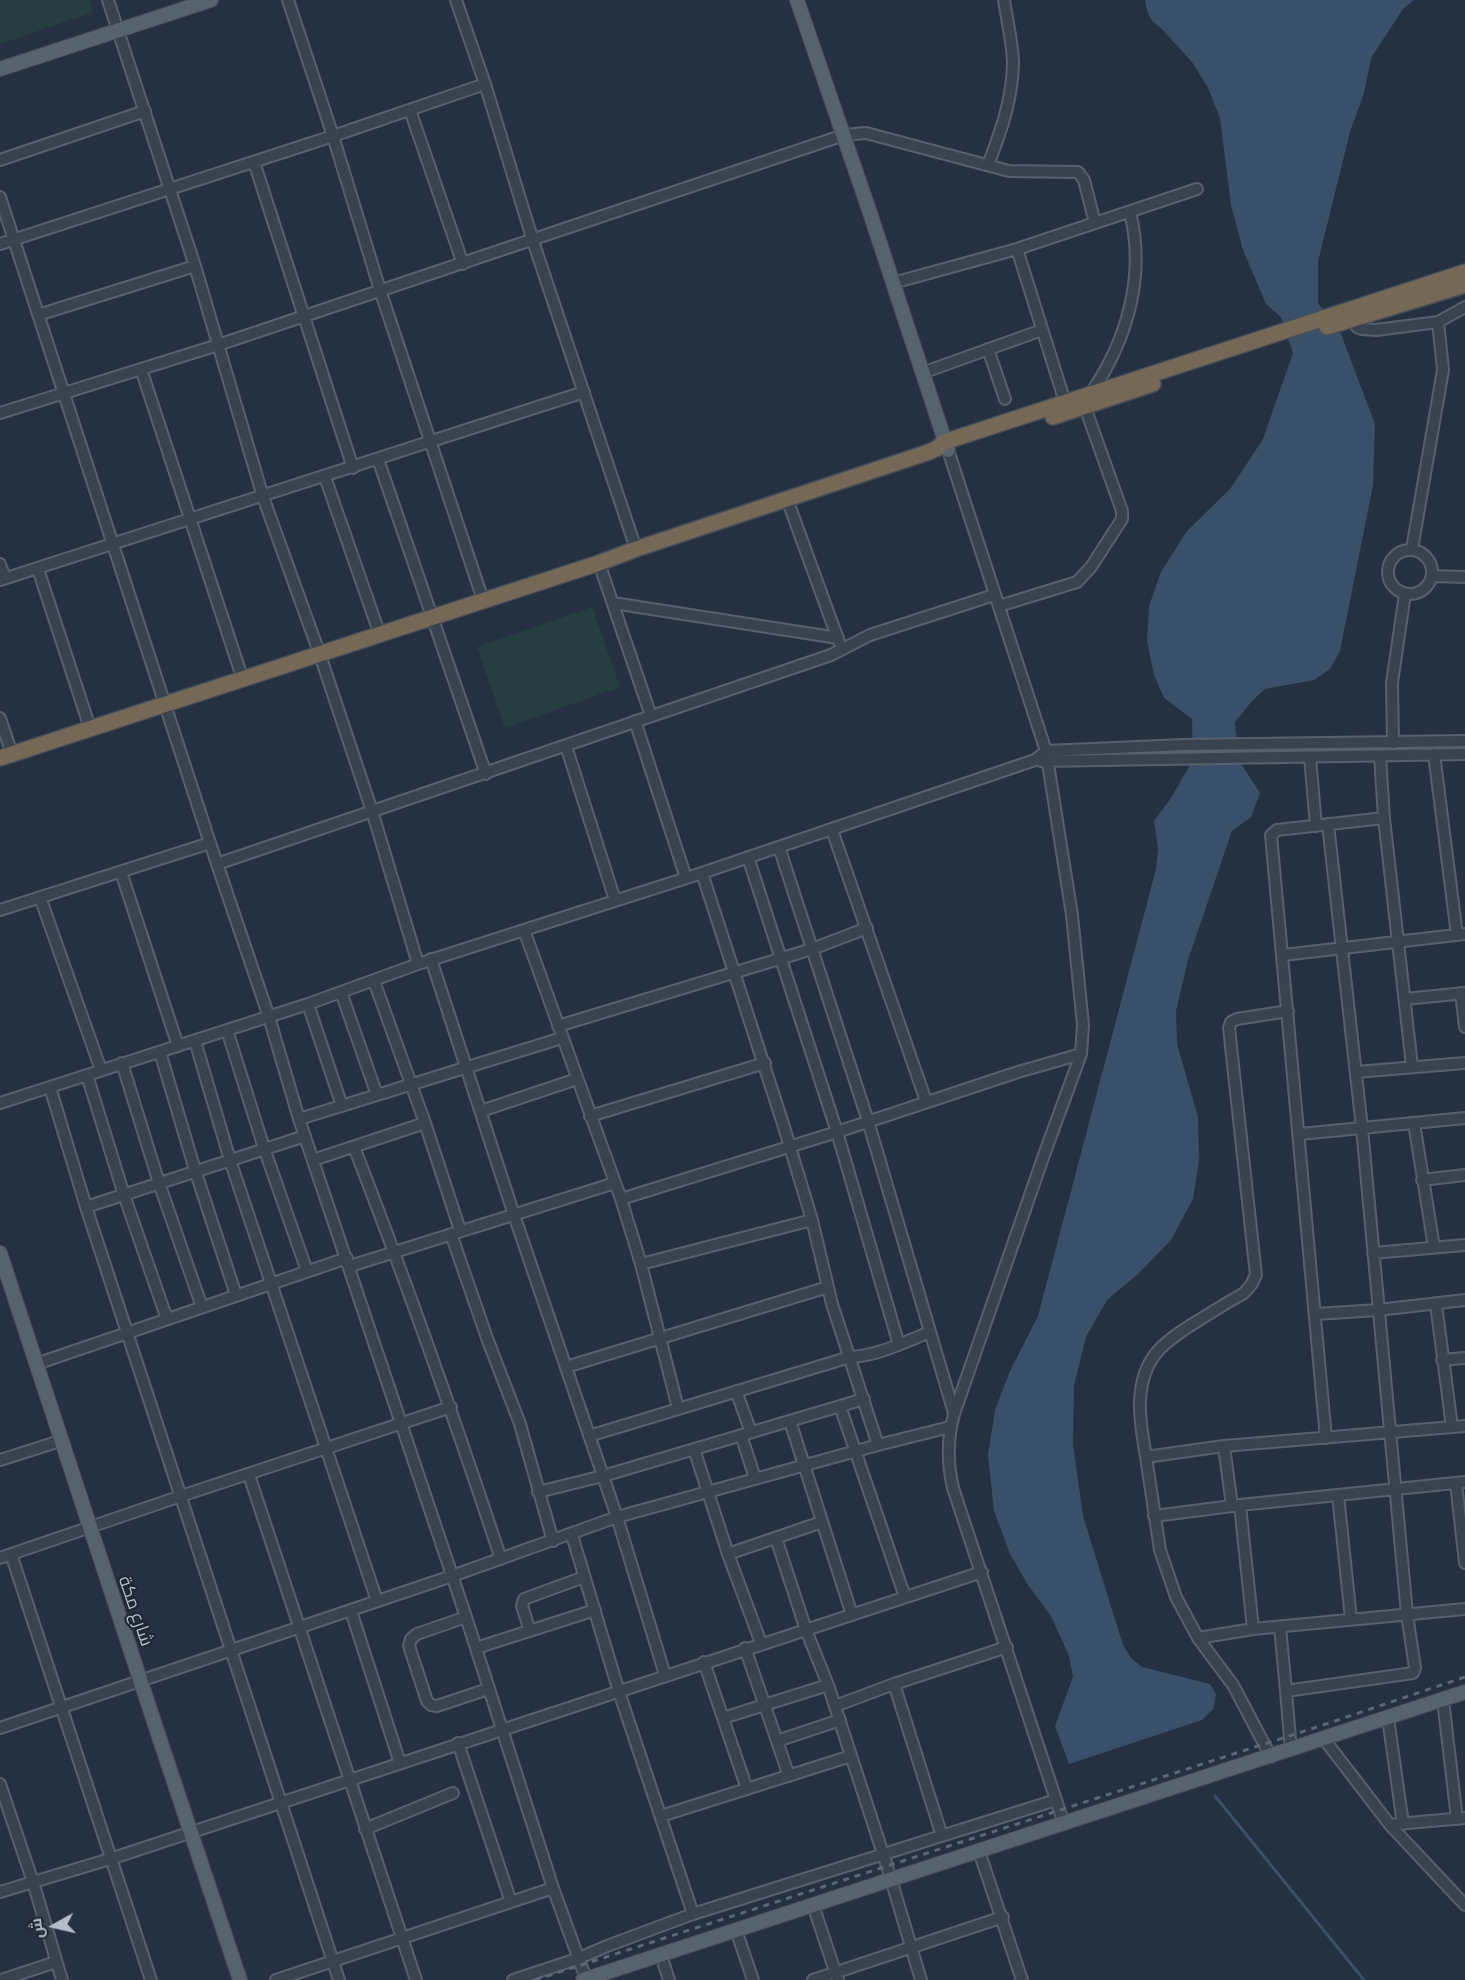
<!DOCTYPE html>
<meta charset="utf-8">
<style>
body{margin:0}
#map{position:relative;width:1465px;height:1980px;overflow:hidden;background:#253140;font-family:Ubuntu,Cairo,sans-serif}
canvas{display:block}
.north{position:absolute;left:24px;top:1896px;width:60px;height:60px;-webkit-text-stroke:4px #1e2834;paint-order:stroke;rotate:262deg;font-size:16px;font-weight:700;line-height:24px;text-align:center;color:#b5beca}
.north::after{content:'';display:block;margin:auto;width:21px;height:27px;background:#b5beca;clip-path:polygon(50% 0,100% 100%,50% 72%,0 100%)}
</style>
<div id="map">
<canvas width="1465" height="1980"></canvas>
<div class="north">ش</div>
</div>
<script>
const ctx = document.querySelector('canvas').getContext('2d');
ctx.lineJoin = 'round';
function paint(path, color) { ctx.fillStyle = color; ctx.fill(path, 'evenodd'); }
function strokePath(path, color, width, dash) { ctx.strokeStyle = color; ctx.lineWidth = width; ctx.lineCap = dash ? 'butt' : 'round'; ctx.setLineDash(dash || []); ctx.stroke(path); }
function drawText(font, color, halo, rows, align = 'center') {
  ctx.font = font + ' Ubuntu,Cairo,sans-serif'; ctx.lineWidth = 4.5; ctx.setLineDash([]); ctx.textBaseline = 'middle'; ctx.strokeStyle = halo; ctx.fillStyle = color; for (const [text, x, y, turn = 0] of rows) {
    ctx.save(); ctx.translate(x, y); ctx.rotate((+turn || 0) * Math.PI / 180); ctx.textAlign = isNaN(turn) ? turn : align; if (halo) ctx.strokeText(text, 0, 0); ctx.fillText(text, 0, 0); ctx.restore();
  }
}
const green = new Path2D(`
 M 0,0 L 89,0 L 93,12 L 0,44 Z
 M 592,607 L 620,687 L 505,728 L 477,647 Z`);
const water = new Path2D(`
 M 1145,0 L 1414,0 L 1403,9 L 1371,58 L 1364,93 L 1350,132 L 1318,262 L 1318,303 L 1341,334 L 1375,424 L 1373,485 L 1340,651 L 1330,669 L 1314,680 L 1265,689 L 1252,701 L 1235,722 L 1238,759 L 1260,793 L 1251,817 L 1232,831 L 1188,960 L 1176,1011 L 1177,1044 L 1198,1117 L 1199,1160 L 1193,1199 L 1171,1240 L 1138,1274 L 1107,1300 L 1086,1337 L 1074,1386 L 1073,1444 L 1083,1516 L 1123,1645 L 1131,1658 L 1142,1667 L 1210,1684 L 1216,1694 L 1213,1709 L 1202,1720 L 1069,1764 L 1055,1726 L 1073,1677 L 1069,1656 L 1051,1616 L 1028,1585 L 1010,1554 L 994,1511 L 988,1455 L 995,1410 L 1010,1371 L 1038,1316 L 1156,869 L 1158,849 L 1154,821 L 1171,798 L 1193,760 L 1192,719 L 1164,698 L 1154,675 L 1147,640 L 1149,606 L 1161,572 L 1187,531 L 1230,489 L 1263,439 L 1293,353 L 1281,317 L 1266,304 L 1243,250 L 1231,205 L 1220,118 L 1208,88 L 1192,62 L 1161,28 L 1152,21 L 1147,11 Z`);
const stream = new Path2D(`
 M 1215,1796 L 1364,1980`);
const minor = new Path2D(`
 M 108,0 L 195,266 L 263,497 L 320,655 L 372,811 L 418,964
 M 288,0 L 333,136 L 380,290 L 483,600
 M 456,0 L 485,84 L 533,241 L 636,549
 M 410,110 L 463,264
 M 0,160 L 145,111
 M 254,162 L 353,468
 M 988,165 C 1001,131 1013,98 1013,61 C 1012,40 1007,20 1004,0
 M 0,197 L 210,843 L 269,1017 L 299,1119 L 466,1617 L 553,1888 L 586,1979
 M 0,244 L 333,136 L 485,84
 M 1017,249 L 1065,402
 M 893,283 L 1017,249 L 1197,189
 M 38,315 L 195,266
 M 1352,320 L 1357,327 L 1362,329 L 1376,330 L 1438,322 L 1465,307
 M 988,349 L 1005,399
 M 141,369 L 243,680
 M 922,373 L 1042,330
 M 1091,393 C 1127,340 1146,276 1130,212
 M 0,413 L 218,345 L 844,135 L 866,133 L 1009,171 L 1078,172 L 1084,180 L 1095,223
 M 948,450 L 1046,751 L 1072,915 L 1083,1025 L 1081,1054 L 1044,1155 L 954,1414 C 947,1439 947,1462 953,1488 L 1064,1824
 M 378,459 L 486,774
 M 325,477 L 380,635
 M 787,499 L 839,642
 M 1412,549 L 1443,370 L 1438,322
 M1388 572a22 22 0 1 1 44 0a22 22 0 1 1-44 0Z
 M 599,563 L 651,716
 M 0,564 L 5,578
 M 38,569 L 90,728
 M 1432,576 L 1465,577
 M 0,580 L 584,392
 M 613,603 L 838,638
 M 999,606 L 1077,582 L 1091,567 L 1122,519 L 1122,511 L 1085,407
 M 0,718 L 12,754
 M 635,721 L 686,878
 M 1393,743 L 1392,683 L 1405,594
 M 566,746 L 615,900
 M 1434,754 L 1457,935
 M 1310,757 L 1316,826
 M 1041,761 L 1465,754
 M 1384,818 L 1412,1066
 M 832,830 L 926,1101
 M 779,847 L 868,1121 L 954,1413
 M 748,857 L 837,1132 L 899,1345
 M 217,864 L 831,655 L 870,635 L 994,595
 M 121,872 L 178,1046
 M 702,873 L 784,1127 L 812,1220 L 832,1304 L 878,1445
 M 40,897 L 101,1070
 M 0,910 L 210,843
 M 524,930 L 621,1199 L 641,1264 L 678,1408
 M 1283,955 L 1465,934
 M 431,959 L 514,1215 L 617,1517 L 665,1675
 M 374,981 L 425,1123 L 460,1230
 M 341,992 L 377,1095
 M 1461,993 L 1465,1027
 M 1405,999 L 1465,993
 M 308,1004 L 342,1106
 M 558,1026 L 812,949 L 867,928
 M 227,1030 L 264,1148 L 307,1271
 M 195,1041 L 230,1160 L 377,1601
 M 160,1052 L 195,1170 L 236,1295
 M 122,1063 L 159,1183 L 202,1307
 M 1356,1072 L 1465,1063
 M 87,1075 L 124,1195 L 167,1319
 M 50,1087 L 86,1207 L 339,1980
 M 0,1103 L 308,1004 L 418,964 L 702,873 L 1035,760 L 1046,751 L 1183,745 L 1465,741
 M 481,1111 L 577,1079
 M 590,1116 L 765,1063
 M 299,1119 L 562,1038
 M 1414,1123 L 1434,1247
 M 1300,1134 L 1465,1118
 M 354,1147 C 407,1283 455,1420 501,1559
 M 313,1160 L 425,1123
 M 1422,1180 L 1465,1175
 M 621,1199 L 837,1132 L 1018,1072 L 1081,1054
 M 86,1207 L 305,1136
 M 451,1234 L 487,1338 L 520,1424 L 553,1541
 M 1373,1253 L 1465,1245
 M 641,1264 L 812,1220
 M 350,1266 L 615,1183
 M 1436,1304 L 1452,1427
 M 1316,1314 L 1378,1310 L 1465,1300
 M 1442,1360 L 1465,1358
 M 36,1364 L 347,1258
 M 566,1367 L 828,1287
 M 736,1391 L 751,1432
 M 840,1406 L 905,1597
 M 790,1421 L 852,1615
 M 741,1435 L 755,1478
 M 589,1436 L 850,1357 C 877,1356 905,1342 930,1332
 M 1326,1438 L 1271,835 L 1277,830 L 1384,818 L 1380,756
 M 1224,1446 L 1232,1506
 M 694,1449 L 728,1554 L 761,1643
 M 1146,1457 C 1143,1438 1139,1419 1140,1401 C 1142,1358 1162,1343 1196,1322 C 1212,1312 1228,1302 1244,1293 L 1251,1285 L 1256,1275 L 1229,1028 L 1231,1022 L 1237,1019 L 1288,1011
 M 0,1460 L 60,1441
 M 249,1475 L 416,1980
 M 1456,1483 L 1465,1563
 M 538,1492 L 603,1476 L 864,1399
 M 1338,1495 L 1351,1619
 M 1240,1505 L 1253,1629
 M 1154,1516 L 1240,1505 L 1465,1482
 M 572,1535 L 619,1692 L 693,1914
 M 776,1538 L 806,1630 L 828,1685 L 887,1866 L 921,1980
 M 11,1554 L 151,1980
 M 728,1554 L 822,1522
 M 0,1558 L 181,1496 L 451,1407
 M 351,1611 L 400,1763
 M 466,1617 L 417,1634 L 411,1639 L 409,1646 L 427,1701 L 431,1705 L 437,1706 L 488,1689
 M 1280,1627 L 1286,1691 L 1413,1673 L 1415,1668 L 1407,1614 L 1362,1128 L 1328,824
 M 530,1631 L 522,1606 L 524,1599 L 584,1577
 M 1198,1638 L 1253,1629 L 1465,1609
 M 476,1648 L 595,1610
 M 745,1648 L 789,1776
 M 704,1662 L 747,1789
 M 894,1684 L 942,1836
 M 1286,1691 L 1291,1750
 M 1443,1700 L 1457,1819
 M 835,1706 L 894,1684 L 1007,1647
 M 723,1718 L 828,1685
 M 1388,1718 L 1403,1824
 M 0,1728 L 452,1576 L 617,1517 L 878,1445 L 950,1427
 M 1324,1739 L 1390,1825 L 1465,1905
 M 777,1741 L 840,1720
 M 458,1743 L 511,1902
 M 1271,1757 L 1233,1685 L 1198,1638 L 1176,1597 L 1160,1550 L 1146,1457 L 1224,1446 L 1465,1426
 M 0,1784 L 33,1882 L 62,1980
 M 661,1816 L 851,1756
 M 1396,1824 L 1465,1818
 M 365,1829 L 453,1793
 M 979,1851 L 1022,1980
 M 0,1892 L 110,1859 L 982,1572
 M 813,1905 L 838,1980
 M 736,1930 L 753,1980
 M 661,1955 L 669,1980
 M 1,1980 L 56,1962
 M 276,1980 L 553,1888
 M 513,1980 L 577,1959 L 607,1946 L 693,1914 L 1056,1800
 M 813,1980 L 1003,1917`);
const major = new Path2D(`
 M 797,0 L 868,207 L 948,450
 M 0,69 L 211,0
 M 0,1253 C 79,1496 159,1738 240,1980
 M 583,1980 L 1465,1692`);
const highway = new Path2D(`
 M 1327,327 L 1465,285
 M 1053,417 L 1153,384
 M 0,758 L 599,563 L 636,549 L 926,453 L 936,449 L 944,442 L 1465,272`);
const rail = new Path2D(`
 M 535,1980 L 1323,1725 L 1465,1677`);
const streetNames = [
 ["شارع مكة",136,1611,71]
];
paint(green, '#273e40');
paint(water, '#3a4f69');
strokePath(stream, '#3a4f69', 3);
strokePath(minor, '#57616d', 14);
strokePath(major, '#424c58', 16);
strokePath(highway, '#444e5a', 18);
strokePath(minor, '#39434f', 10);
strokePath(major, '#57626f', 14);
strokePath(highway, '#756856', 15);
strokePath(rail, '#5b6776', 3, [6, 6]);
drawText('18px', '#b5beca', '#1e2834', streetNames);
</script>
